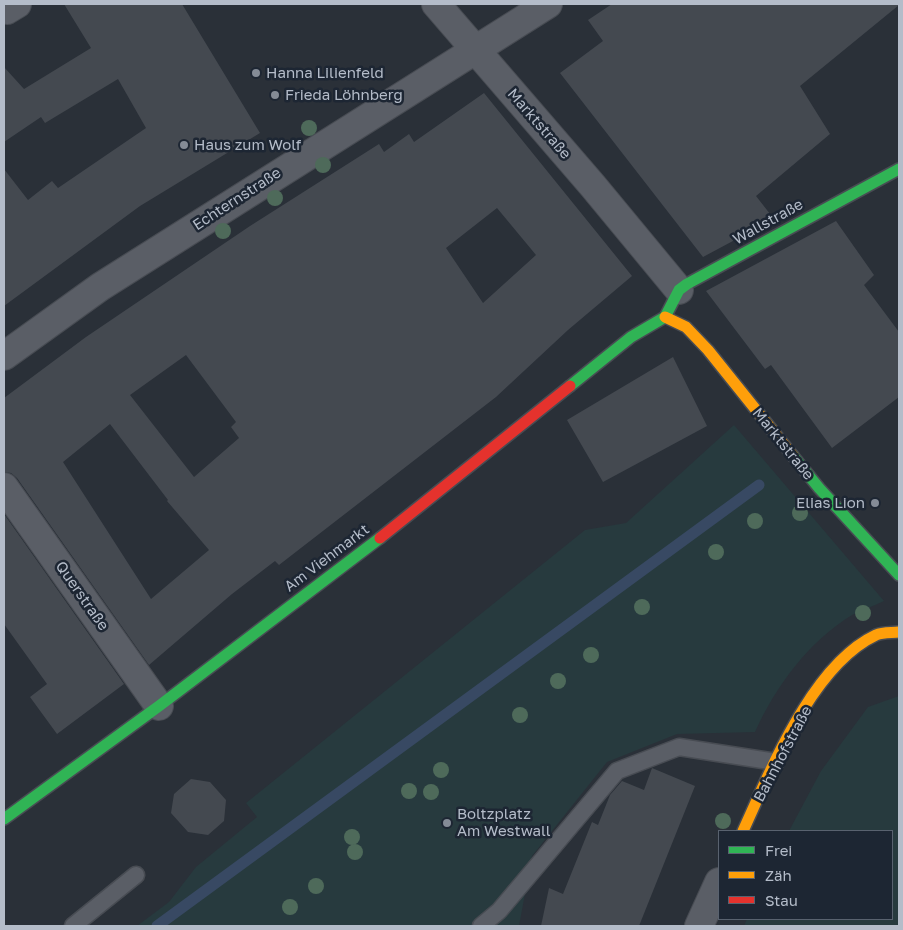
<!DOCTYPE html>
<meta charset="utf-8">
<style>
body{margin:0}
#map{position:relative;width:903px;height:930px;overflow:hidden;background:#2a3038;font-family:"Golos Text",sans-serif}
canvas{display:block}
.frame{position:absolute;inset:0;border:5px solid #b4bcc9;pointer-events:none}
.legend{position:absolute;left:718px;top:830px;width:175px;height:90px;box-sizing:border-box;background:#1d2633;border:1px solid #59626f;margin:0;padding:6px 9px;list-style:none;font-size:15px;color:#b4bcc9}
.legend li{display:flex;align-items:center;gap:10px;height:25px}
.legend b{width:25px;border:1px solid #59626f}
</style>
<div id="map">
<canvas width="903" height="930"></canvas>
<div class="frame"></div>
<ul class="legend">
<li><b style="height:6px;background:#30b455"></b>Frei</li>
<li><b style="height:6px;background:#ff9f0a"></b>Zäh</li>
<li><b style="height:6px;background:#e5322d"></b>Stau</li>
</ul>
</div>
<script>
const ctx = document.querySelector('canvas').getContext('2d');
ctx.lineJoin = 'round';
function paint(path, color) { ctx.fillStyle = color; ctx.fill(path, 'evenodd'); }
function strokePath(path, color, width, dash) { ctx.strokeStyle = color; ctx.lineWidth = width; ctx.lineCap = dash ? 'butt' : 'round'; ctx.setLineDash(dash || []); ctx.stroke(path); }
function drawText(font, color, halo, rows, align = 'center') {
  ctx.font = font + ' "Golos Text",sans-serif'; ctx.lineWidth = 5; ctx.setLineDash([]); ctx.textBaseline = 'middle'; ctx.strokeStyle = halo; ctx.fillStyle = color; for (const [text, x, y, turn = 0] of rows) {
    ctx.save(); ctx.translate(x, y); ctx.rotate((+turn || 0) * Math.PI / 180); ctx.textAlign = isNaN(turn) ? turn : align; if (halo) ctx.strokeText(text, 0, 0); ctx.fillText(text, 0, 0); ctx.restore();
  }
}
const green = new Path2D(`
 M 734,425 L 884,601 C 874,606 862,610 852,615 C 808,642 776,686 755,732 L 677,734 L 607,762 L 532,856 L 519,926 L 137,926 L 169,902 L 196,867 L 257,817 L 246,803 L 585,530 L 626,523 Z
 M 899,696 L 899,926 L 744,926 L 747,919 L 892,919 L 892,831 L 789,831 L 821,771 L 868,707 Z`);
const stream = new Path2D(`
 M 157,926 L 759,485`);
const building = new Path2D(`
 M 64,4 L 182,4 L 260,133 L 140,206 L 4,306 L 4,169 L 28,200 L 52,181 L 58,188 L 146,128 L 118,79 L 45,123 L 41,117 L 4,142 L 4,67 L 24,89 L 91,48 Z
 M 612,4 L 899,4 L 899,5 L 800,86 L 830,134 L 756,196 L 774,219 L 703,257 L 560,73 L 603,41 L 588,20 Z
 M 484,93 L 632,276 L 568,330 L 496,397 L 279,565 L 275,561 L 232,594 L 149,665 L 17,478 L 11,473 L 4,472 L 4,398 L 86,337 L 250,226 L 379,144 L 384,152 L 409,134 L 414,142 ZM 497,208 L 536,255 L 483,303 L 446,248 ZM 186,355 L 236,422 L 231,427 L 239,438 L 194,477 L 130,395 ZM 110,424 L 168,500 L 167,501 L 209,550 L 151,599 L 63,462 Z
 M 836,221 L 874,275 L 864,285 L 899,332 L 899,397 L 832,448 L 771,365 L 765,369 L 706,291 Z
 M 673,357 L 707,426 L 603,482 L 567,420 Z
 M 4,514 L 124,684 L 57,734 L 30,697 L 47,684 L 4,624 Z
 M 652,768 L 695,786 L 639,926 L 541,926 L 549,888 L 563,894 L 592,822 L 598,825 L 610,795 L 622,781 L 644,790 Z
 M 191,779 L 210,782 L 226,800 L 224,821 L 208,835 L 188,832 L 171,813 L 174,794 Z`);
const lane = new Path2D(`
 M 73,926 L 136,875
 M 481,926 L 499,911 L 617,771 L 679,747 L 776,762`);
const street = new Path2D(`
 M 4,4 L 7,10 L 17,4
 M 436,4 L 593,186 L 679,290
 M 4,356 L 100,287 L 548,4
 M 4,487 L 159,706
 M 699,926 L 719,882`);
const fast = new Path2D(`
 M 665,317 L 679,290 L 687,284 L 899,169
 M 570,386 L 631,337 L 665,317
 M 793,456 L 819,488 L 899,575
 M 4,819 L 159,706 L 380,538`);
const slow = new Path2D(`
 M 665,317 L 686,327 L 708,350 L 793,456
 M 743,831 C 771,770 812,665 876,635 C 883,632 892,633 899,632`);
const jam = new Path2D(`
 M 380,538 L 570,386`);
const trees = [
 [309,128],
 [323,165],
 [275,198],
 [223,231],
 [800,513],
 [755,521],
 [716,552],
 [642,607],
 [863,613],
 [591,655],
 [558,681],
 [520,715],
 [441,770],
 [409,791],
 [431,792],
 [723,821],
 [352,837],
 [355,852],
 [316,886],
 [290,907]
];
const markers = [
 [256,73,5,"#848b96"],
 [275,95,5,"#848b96"],
 [184,145,5,"#848b96"],
 [875,503,5,"#848b96"],
 [447,823,5,"#848b96"]
];
const poiNames = [
 ["Hanna Lilienfeld",266,73],
 ["Frieda Löhnberg",285,95],
 ["Haus zum Wolf",194,145],
 ["Elias Lion",865,503,"right"],
 ["Boltzplatz",457,814],
 ["Am Westwall",457,831]
];
const streetNames = [
 ["Marktstraße",539,124,49],
 ["Echternstraße",237,199,-33],
 ["Wallstraße",768,222,-29],
 ["Marktstraße",783,444,51],
 ["Am Viehmarkt",327,558,-37],
 ["Querstraße",82,596,55],
 ["Bahnhofstraße",783,754,-62]
];
paint(green, '#273a3e');
strokePath(stream, '#384963', 11);
paint(building, '#444950');
strokePath(lane, '#484c53', 19);
strokePath(street, '#484c53', 30);
strokePath(fast, '#484c53', 14);
strokePath(slow, '#484c53', 14);
strokePath(jam, '#484c53', 14);
strokePath(lane, '#5a5e66', 16);
strokePath(street, '#5a5e66', 28);
strokePath(fast, '#30b455', 11);
strokePath(slow, '#ff9f0a', 11);
strokePath(jam, '#e5322d', 11);
ctx.fillStyle = '#4e6a5a';
for (const [x, y] of trees) { ctx.beginPath(); ctx.arc(x, y, 8, 0, 2 * Math.PI); ctx.fill(); }
for (const [x, y, r, color] of markers) { const dot = new Path2D(); dot.arc(x, y, r, 0, 2 * Math.PI); ctx.fillStyle = color; ctx.fill(dot); strokePath(dot, '#1d2633', 2); }
drawText('15px', '#b4bcc9', '#1d2633', poiNames, 'left');
drawText('15px', '#b4bcc9', '#1d2633', streetNames);
</script>
